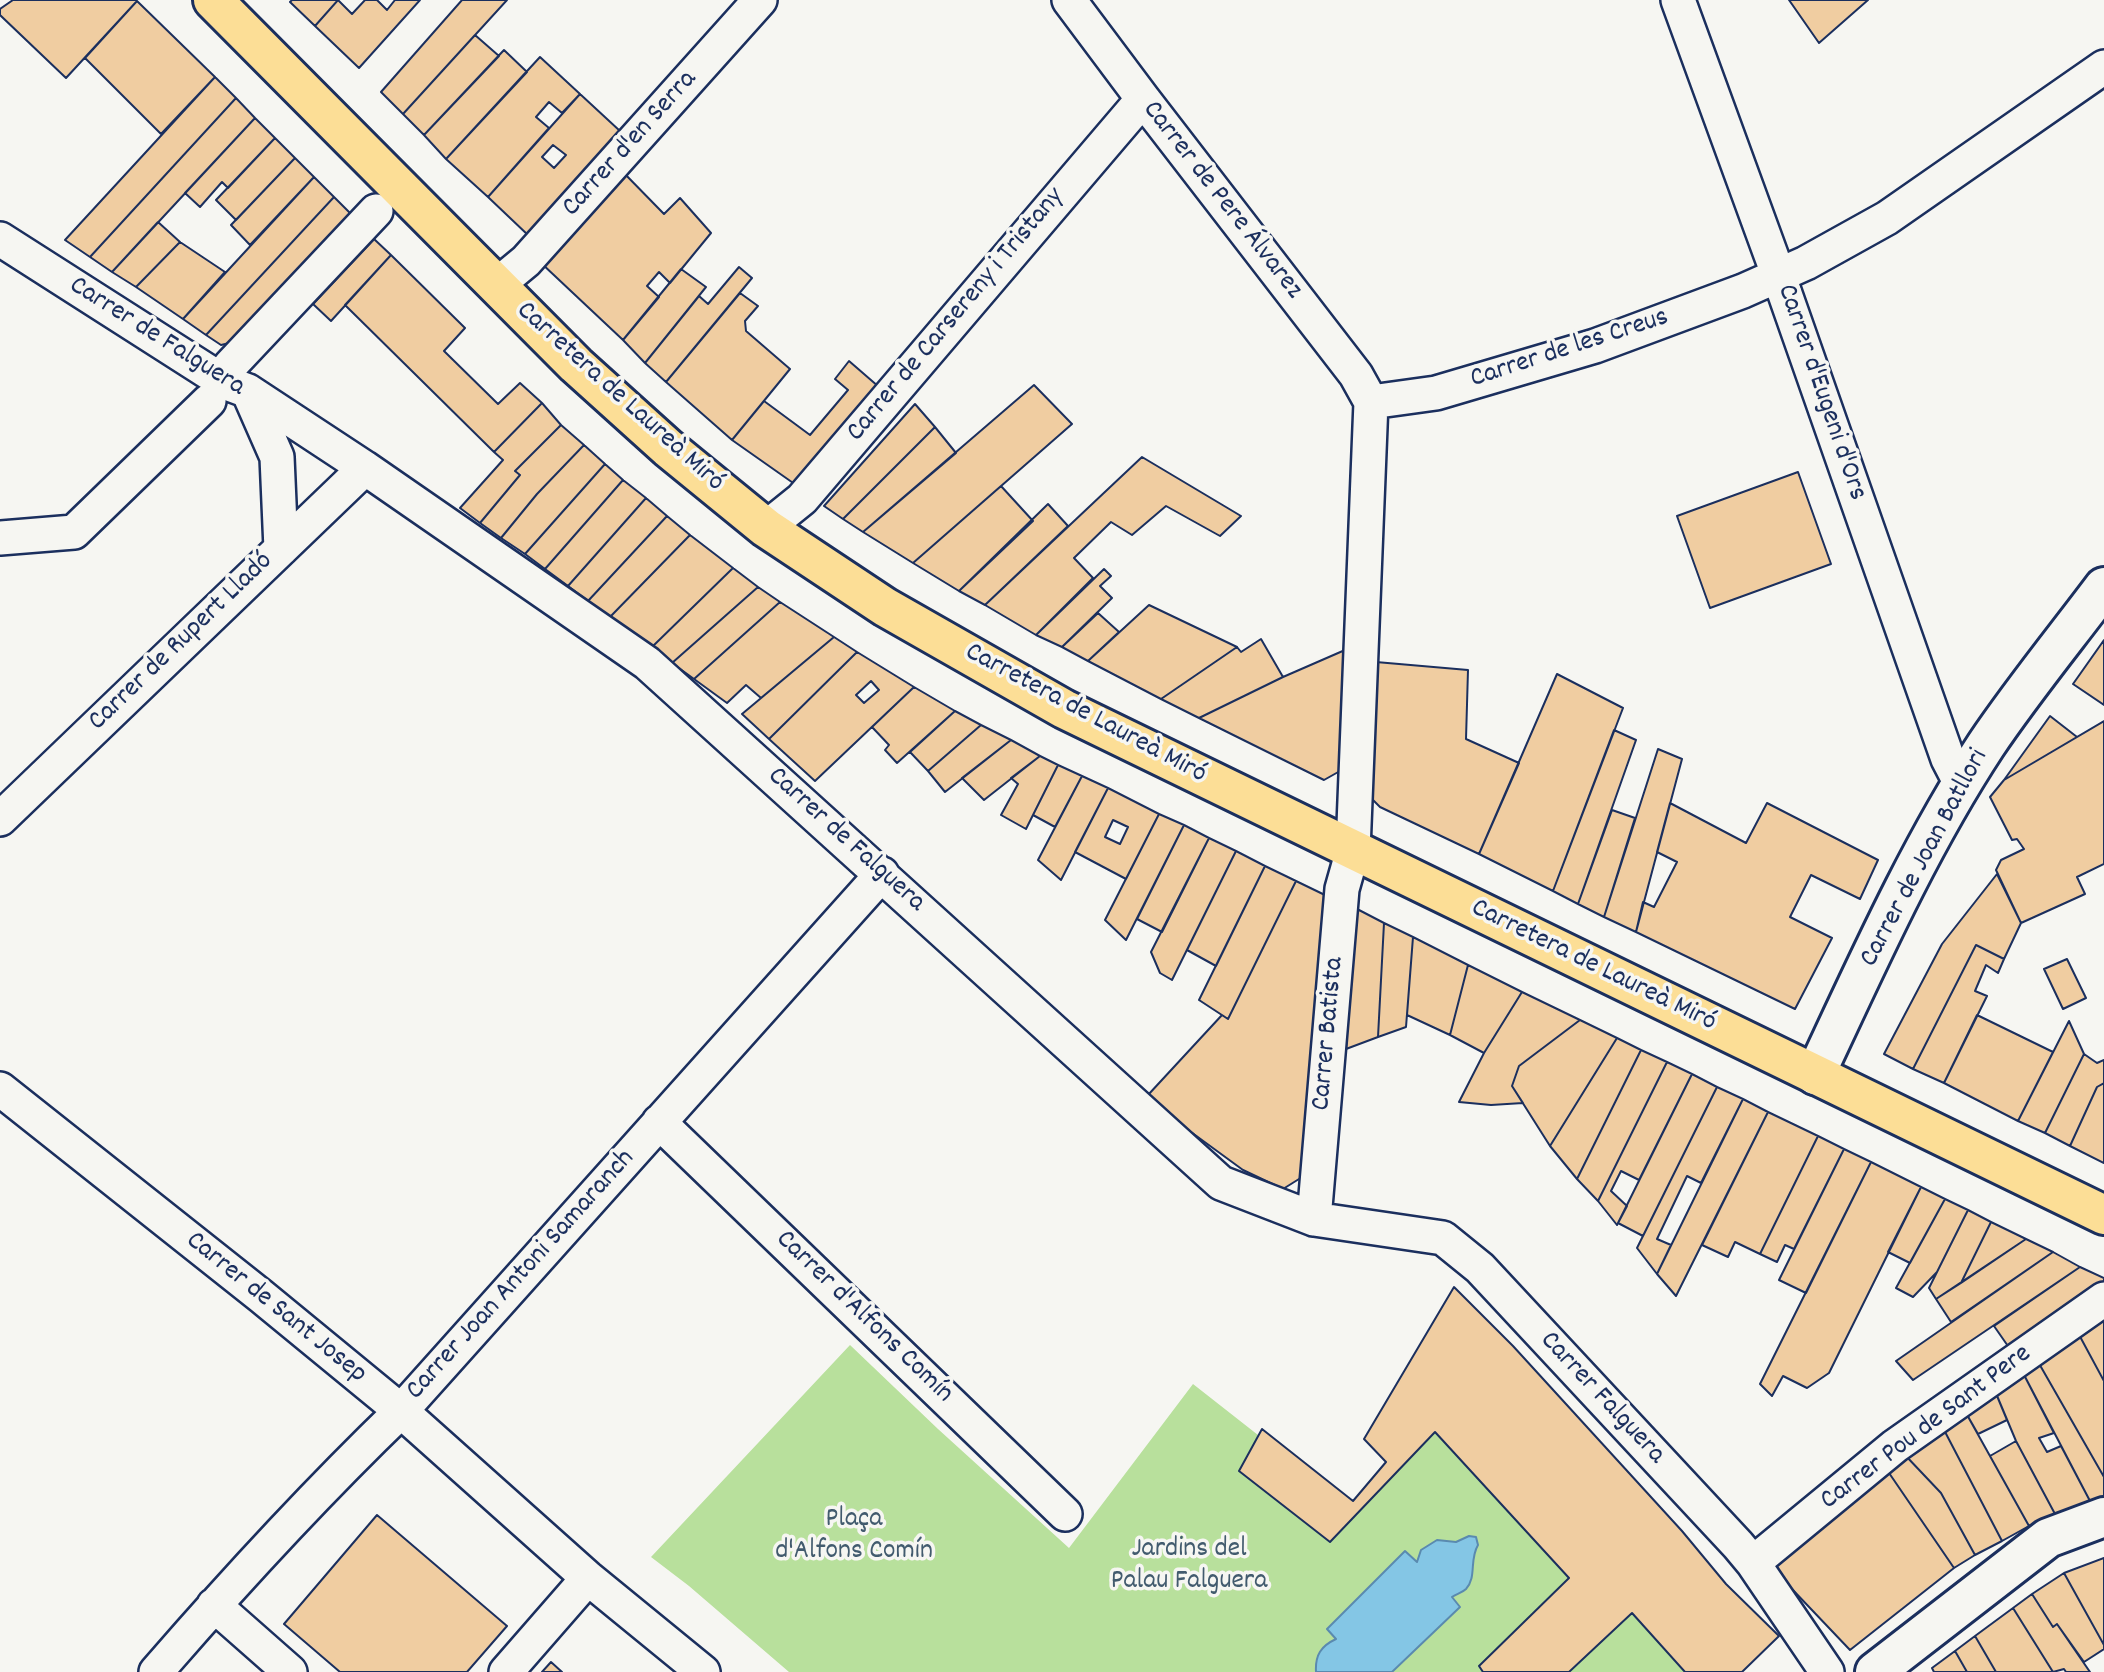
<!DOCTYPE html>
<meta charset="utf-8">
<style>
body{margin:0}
canvas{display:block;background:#f6f6f2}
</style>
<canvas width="2104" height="1672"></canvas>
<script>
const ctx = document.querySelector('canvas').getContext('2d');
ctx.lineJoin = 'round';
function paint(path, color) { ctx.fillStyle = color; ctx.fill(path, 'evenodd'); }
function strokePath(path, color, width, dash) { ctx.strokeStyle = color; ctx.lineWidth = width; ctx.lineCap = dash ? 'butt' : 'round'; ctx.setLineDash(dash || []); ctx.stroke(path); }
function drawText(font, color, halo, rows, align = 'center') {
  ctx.font = font + ' Dekko,sans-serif'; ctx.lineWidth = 7; ctx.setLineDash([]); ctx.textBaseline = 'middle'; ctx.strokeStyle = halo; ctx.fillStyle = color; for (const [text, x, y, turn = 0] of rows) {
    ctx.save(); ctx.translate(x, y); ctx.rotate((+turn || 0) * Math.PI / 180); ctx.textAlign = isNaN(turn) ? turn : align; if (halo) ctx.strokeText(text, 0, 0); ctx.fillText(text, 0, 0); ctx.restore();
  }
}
const green = new Path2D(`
 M 850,1345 L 938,1429 L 1069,1548 L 1193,1384 L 1258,1435 L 1240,1472 L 1330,1541 L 1435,1432 L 1569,1578 L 1479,1666 L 1483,1672 L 789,1672 L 689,1586 L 651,1557 Z
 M 1632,1613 L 1685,1672 L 1569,1672 Z`);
const water = new Path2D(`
 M 1469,1536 L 1476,1537 L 1478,1545 C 1469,1560 1477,1577 1466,1589 C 1462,1593 1456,1594 1452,1597 L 1460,1607 L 1392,1672 L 1316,1672 C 1315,1655 1321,1646 1336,1639 L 1327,1629 L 1405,1551 L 1417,1562 L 1421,1550 L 1437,1540 L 1456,1542 Z`);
const building = new Path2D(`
 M 13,0 L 136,0 L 137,1 L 66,78 L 0,15 L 0,9 Z
 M 292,0 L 338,0 L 315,26 L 290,2 Z
 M 338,0 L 352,14 L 365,0 L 377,0 L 387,10 L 395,0 L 420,0 L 359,68 L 315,26 Z
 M 462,0 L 507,0 L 403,114 L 381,92 Z
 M 1789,0 L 1868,0 L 1819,43 Z
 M 137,1 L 215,77 L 161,134 L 85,58 Z
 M 475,35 L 499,56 L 424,135 L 403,114 Z
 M 504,50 L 527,72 L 446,159 L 424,135 Z
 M 540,57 L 580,94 L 562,113 L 549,102 L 536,117 L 549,128 L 488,197 L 446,159 Z
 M 215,77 L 236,98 L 90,257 L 65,240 Z
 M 580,94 L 620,131 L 529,236 L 488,197 ZM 553,145 L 566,155 L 554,168 L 542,157 Z
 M 236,98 L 255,118 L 112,272 L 90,257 Z
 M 255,118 L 275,138 L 228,188 L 222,182 L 200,207 L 185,193 Z
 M 275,138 L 295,158 L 236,220 L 216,200 Z
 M 295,158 L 314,177 L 250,245 L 231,225 Z
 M 620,169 L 664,214 L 680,198 L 711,233 L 670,283 L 659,272 L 647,286 L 659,297 L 623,340 L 540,262 Z
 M 314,177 L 334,197 L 206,335 L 183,319 Z
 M 334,197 L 355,218 L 242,340 L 221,345 L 206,335 Z
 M 158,222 L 180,242 L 136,287 L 112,272 Z
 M 374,239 L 391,255 L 331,321 L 313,304 Z
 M 180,242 L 225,272 L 183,319 L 136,287 Z
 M 391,255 L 465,328 L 444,351 L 498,404 L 520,383 L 542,403 L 494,452 L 345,305 Z
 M 739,267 L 752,278 L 666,382 L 645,363 L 699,296 L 708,304 Z
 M 681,269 L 706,287 L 645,363 L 623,340 Z
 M 740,293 L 758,306 L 745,321 L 746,331 L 790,369 L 732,440 L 666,382 Z
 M 849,361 L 879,387 L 796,485 L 732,440 L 764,401 L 810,435 L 848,390 L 835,379 Z
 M 1034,385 L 1072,424 L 913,563 L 863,532 Z
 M 542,403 L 561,425 L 515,471 L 520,475 L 480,523 L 460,508 L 503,460 L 494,452 Z
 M 915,404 L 935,427 L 843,519 L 824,506 Z
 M 561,425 L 584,445 L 537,494 L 501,538 L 480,523 L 520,475 L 515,471 Z
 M 935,427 L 956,453 L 863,532 L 843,519 Z
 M 584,445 L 605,464 L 525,554 L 501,538 L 537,494 Z
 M 1142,457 L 1241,516 L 1220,536 L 1166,506 L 1132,535 L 1111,522 L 1074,558 L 1093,578 L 1036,635 L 985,605 Z
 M 605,464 L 623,480 L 545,569 L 525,554 Z
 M 1798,472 L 1831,564 L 1710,608 L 1677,516 Z
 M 623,480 L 646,498 L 568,586 L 545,569 Z
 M 1001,486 L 1033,521 L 959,591 L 913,563 Z
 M 646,498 L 667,516 L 588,601 L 568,586 Z
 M 1048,504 L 1068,526 L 985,605 L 959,591 Z
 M 667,516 L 690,535 L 610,617 L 588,601 Z
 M 690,535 L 733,568 L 652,647 L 610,617 Z
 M 733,568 L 758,587 L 672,663 L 652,647 Z
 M 1104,569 L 1111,576 L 1100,586 L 1112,598 L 1062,647 L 1036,635 Z
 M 758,587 L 780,602 L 694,679 L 672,663 Z
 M 780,602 L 834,637 L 761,698 L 746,685 L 727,703 L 694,679 Z
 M 1149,605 L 1237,647 L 1161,699 L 1088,661 Z
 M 1098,613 L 1119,632 L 1088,661 L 1062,647 Z
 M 834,637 L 857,652 L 769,739 L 742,714 Z
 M 1261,639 L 1283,677 L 1199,718 L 1161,699 L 1237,647 L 1241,652 Z
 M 2104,640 L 2104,705 L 2073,684 Z
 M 1345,650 L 1340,771 L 1324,780 L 1199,718 L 1283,677 Z
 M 857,652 L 914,687 L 815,781 L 769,739 ZM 871,681 L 879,690 L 864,703 L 856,695 Z
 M 1376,662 L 1468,670 L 1466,739 L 1519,763 L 1479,854 L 1380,807 L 1370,797 Z
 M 1557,674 L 1623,708 L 1553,891 L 1479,854 Z
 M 914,687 L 955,711 L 897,763 L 885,750 L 889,745 L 872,727 Z
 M 955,711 L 981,725 L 928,771 L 910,752 Z
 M 2050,716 L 2077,737 L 2004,780 Z
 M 2104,721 L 2104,864 L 2077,877 L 2085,894 L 2021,923 L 1996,870 L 2001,860 L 2024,849 L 2017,839 L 2012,840 L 1990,797 L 2004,780 Z
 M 981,725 L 1011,740 L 945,792 L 928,771 Z
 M 1614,730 L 1636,740 L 1578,904 L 1553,891 Z
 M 1011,740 L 1040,756 L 984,800 L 962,778 Z
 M 1658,749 L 1682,759 L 1636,932 L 1604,917 Z
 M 1040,756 L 1058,765 L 1026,829 L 1001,815 L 1018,784 L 1011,778 Z
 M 1058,765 L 1082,776 L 1055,827 L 1033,815 Z
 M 1082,776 L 1108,788 L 1061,880 L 1038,860 Z
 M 1108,788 L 1159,814 L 1126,879 L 1075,852 ZM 1113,820 L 1128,827 L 1120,844 L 1105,837 Z
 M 1670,803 L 1746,843 L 1767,803 L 1878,860 L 1860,899 L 1811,875 L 1790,917 L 1832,938 L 1795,1009 L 1636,932 L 1643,902 L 1654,907 L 1677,862 L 1657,852 Z
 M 1612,810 L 1635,818 L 1604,917 L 1578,904 Z
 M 1159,814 L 1184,825 L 1126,940 L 1105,920 Z
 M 1184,825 L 1209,838 L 1162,932 L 1137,919 Z
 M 1209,838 L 1236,851 L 1172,980 L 1160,973 L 1151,952 Z
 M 1236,851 L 1265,866 L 1216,966 L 1187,950 Z
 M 1265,866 L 1296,881 L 1228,1019 L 1199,1000 Z
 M 1997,874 L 2021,923 L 2004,959 L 1976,945 L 1913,1069 L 1884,1054 L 1942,944 Z
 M 1296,881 L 1329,897 L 1307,1174 L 1283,1189 L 1243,1170 L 1180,1124 L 1148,1095 L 1222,1015 L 1228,1019 Z
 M 1359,910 L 1384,923 L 1378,1037 L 1346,1049 L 1354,915 Z
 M 1384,923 L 1413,937 L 1406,1027 L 1378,1037 Z
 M 1413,937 L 1468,965 L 1450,1035 L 1407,1015 Z
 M 1976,945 L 2004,959 L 1998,973 L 1986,965 L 1975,991 L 1987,996 L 1944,1083 L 1913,1069 Z
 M 2067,959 L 2086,998 L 2063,1009 L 2044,969 Z
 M 1468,965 L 1522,992 L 1484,1053 L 1450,1035 Z
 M 1522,992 L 1580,1020 L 1519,1066 L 1512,1086 L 1523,1103 L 1491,1105 L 1459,1102 L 1484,1053 Z
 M 1977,1015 L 2053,1052 L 2018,1121 L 1944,1083 Z
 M 1580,1020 L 1617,1038 L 1550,1146 L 1512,1086 L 1519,1066 Z
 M 2069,1021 L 2084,1054 L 2045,1133 L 2018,1121 Z
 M 1617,1038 L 1641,1050 L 1577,1179 L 1550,1146 Z
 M 1641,1050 L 1667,1062 L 1598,1201 L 1577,1179 Z
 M 2084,1054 L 2097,1063 L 2104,1060 L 2104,1083 L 2097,1087 L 2070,1146 L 2045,1133 Z
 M 1667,1062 L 1692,1074 L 1639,1180 L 1621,1171 L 1611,1191 L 1627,1206 L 1617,1225 L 1598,1201 Z
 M 1692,1074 L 1717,1087 L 1643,1236 L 1618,1223 Z
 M 2104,1083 L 2104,1163 L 2070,1146 L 2097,1087 Z
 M 1717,1087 L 1743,1099 L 1701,1183 L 1687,1176 L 1657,1239 L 1671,1245 L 1657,1274 L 1637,1248 Z
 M 1743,1099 L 1768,1112 L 1676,1296 L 1657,1274 Z
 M 1768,1112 L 1818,1136 L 1760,1254 L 1735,1242 L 1728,1257 L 1702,1245 Z
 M 1818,1136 L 1844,1149 L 1794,1249 L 1785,1245 L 1777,1262 L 1760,1254 Z
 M 1844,1149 L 1871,1162 L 1806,1293 L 1779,1280 Z
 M 1871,1162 L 1921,1187 L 1829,1373 L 1807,1388 L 1783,1376 L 1772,1396 L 1760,1384 Z
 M 1921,1187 L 1945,1199 L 1910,1263 L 1888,1252 Z
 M 1945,1199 L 1968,1210 L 1937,1272 L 1913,1297 L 1896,1288 Z
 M 1968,1210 L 1991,1222 L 1961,1283 L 1936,1299 L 1929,1288 Z
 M 1991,1222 L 2026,1239 L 1961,1283 Z
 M 2026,1239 L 2053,1252 L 1951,1322 L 1936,1299 Z
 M 2053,1252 L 2080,1267 L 1913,1380 L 1896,1361 Z
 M 2080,1267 L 2104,1278 L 2104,1283 L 2010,1349 L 1994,1326 Z
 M 1454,1287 L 1513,1346 L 1682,1531 L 1726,1584 L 1779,1636 L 1742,1672 L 1685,1672 L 1632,1613 L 1569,1672 L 1483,1672 L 1479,1666 L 1569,1578 L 1435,1432 L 1330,1542 L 1239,1471 L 1262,1429 L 1353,1501 L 1386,1462 L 1364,1439 Z
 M 2104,1314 L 2104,1381 L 2077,1331 Z
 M 2077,1331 L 2104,1381 L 2104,1477 L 2037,1360 Z
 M 2037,1360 L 2104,1477 L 2104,1496 L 2090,1501 L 2022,1371 Z
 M 2022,1371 L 2054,1433 L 2039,1438 L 2047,1452 L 2061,1446 L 2090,1501 L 2055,1514 L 2016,1441 L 1995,1391 Z
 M 1995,1391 L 2007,1420 L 1978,1434 L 1966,1413 Z
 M 1966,1413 L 2029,1526 L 2002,1541 L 1943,1428 Z
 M 1943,1428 L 2002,1541 L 1975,1555 L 1941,1493 L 1905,1455 Z
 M 2016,1441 L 2055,1514 L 2029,1526 L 1990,1456 Z
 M 1905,1455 L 1941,1493 L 1975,1555 L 1954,1568 L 1887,1470 Z
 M 1887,1470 L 1954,1568 L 1850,1650 L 1771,1567 Z
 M 377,1515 L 507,1626 L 467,1672 L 340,1672 L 284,1624 Z
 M 2104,1558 L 2104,1645 L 2064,1573 Z
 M 2064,1573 L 2104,1645 L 2104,1649 L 2084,1662 L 2057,1624 L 2053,1627 L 2032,1594 Z
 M 2032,1594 L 2053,1627 L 2057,1624 L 2090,1672 L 2066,1672 L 2064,1669 L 2053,1672 L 2013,1608 Z
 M 2013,1608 L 2053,1672 L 1996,1672 L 1975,1636 Z
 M 1975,1636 L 1996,1672 L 1967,1672 L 1955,1651 Z
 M 1955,1651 L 1967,1672 L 1934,1672 L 1932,1668 Z
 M 551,1662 L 562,1672 L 542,1672 Z`);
const street = new Path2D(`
 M 1069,0 L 1143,99 L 1356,375 L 1371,402
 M 1678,0 L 1778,274 L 1948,759 L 1962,786
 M 0,239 L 224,382 L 248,391 L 277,457 L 281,549
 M 497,285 L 526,261 L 760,0
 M 230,366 L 376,211
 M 248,391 L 365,468 L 647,663 L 1221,1183 L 1314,1219 L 1443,1238 L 1480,1268 L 1738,1545 L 1753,1563 L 1827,1672
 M 766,528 L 802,499 L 1143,99
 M 0,538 L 74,532 L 209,401
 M 0,819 L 365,468
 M 0,1089 L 261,1296 L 401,1411 L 588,1578 L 703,1672
 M 659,1122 L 1065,1514
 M 1314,1219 L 1342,889 L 1353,850 L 1371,402 L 1436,393 L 1595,346 L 1743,291 L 1806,263 L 1887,218 L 2104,67
 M 1753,1563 L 1895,1446 L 2104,1299
 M 214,1605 L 290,1672
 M 156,1672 C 234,1582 315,1494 401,1411 L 882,874
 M 506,1672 L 588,1578`);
const secondary = new Path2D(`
 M 1815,1075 C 1867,964 1919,847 1986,745 C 2023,690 2065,639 2104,587
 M 1875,1672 L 2048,1538 L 2104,1517`);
const primary = new Path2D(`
 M 213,0 L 576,365 L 668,448 L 766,528 L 885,607 L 1064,709 L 2104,1215`);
const streetNames = [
 ["Carrer d'en Serra",631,145,-48],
 ["Carrer de Pere Álvarez",1221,201,52],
 ["Carrer de Carsereny i Tristany",957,316,-50],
 ["Carrer de Falguera",156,338,32],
 ["Carrer de les Creus",1570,350,-18],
 ["Carrer d'Eugeni d'Ors",1820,393,71],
 ["Carretera de Laureà Miró",619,398,42],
 ["Carrer de Rupert Lladó",182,643,-44],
 ["Carretera de Laureà Miró",1085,715,28],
 ["Carrer de Falguera",845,841,42],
 ["Carrer de Joan Batllori",1926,859,-62],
 ["Carretera de Laureà Miró",1593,967,26],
 ["Carrer Batista",1330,1034,-85],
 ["Carrer Joan Antoni Samaranch",522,1276,-48],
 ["Carrer de Sant Josep",275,1309,39],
 ["Carrer d'Alfons Comín",863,1318,44],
 ["Carrer Falguera",1601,1399,47],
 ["Carrer Pou de Sant Pere",1927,1429,-37]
];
const parkNames = [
 ["Plaça",854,1521],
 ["d'Alfons Comín",854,1553],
 ["Jardins del",1189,1551],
 ["Palau Falguera",1189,1583]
];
paint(green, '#b8e09c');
paint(water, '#84c6e5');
strokePath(water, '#5a8aaf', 2);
paint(building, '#f0cda1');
strokePath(building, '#1b2f5e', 2);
strokePath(street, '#1b2f5e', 38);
strokePath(secondary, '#1b2f5e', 44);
strokePath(primary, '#1b2f5e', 44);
strokePath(street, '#f6f6f2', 33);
strokePath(secondary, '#f6f6f2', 38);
strokePath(primary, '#fcde96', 38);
drawText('28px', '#1b2f5e', '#f6f6f2', streetNames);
drawText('28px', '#425b6e', '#f6f6f2', parkNames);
</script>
